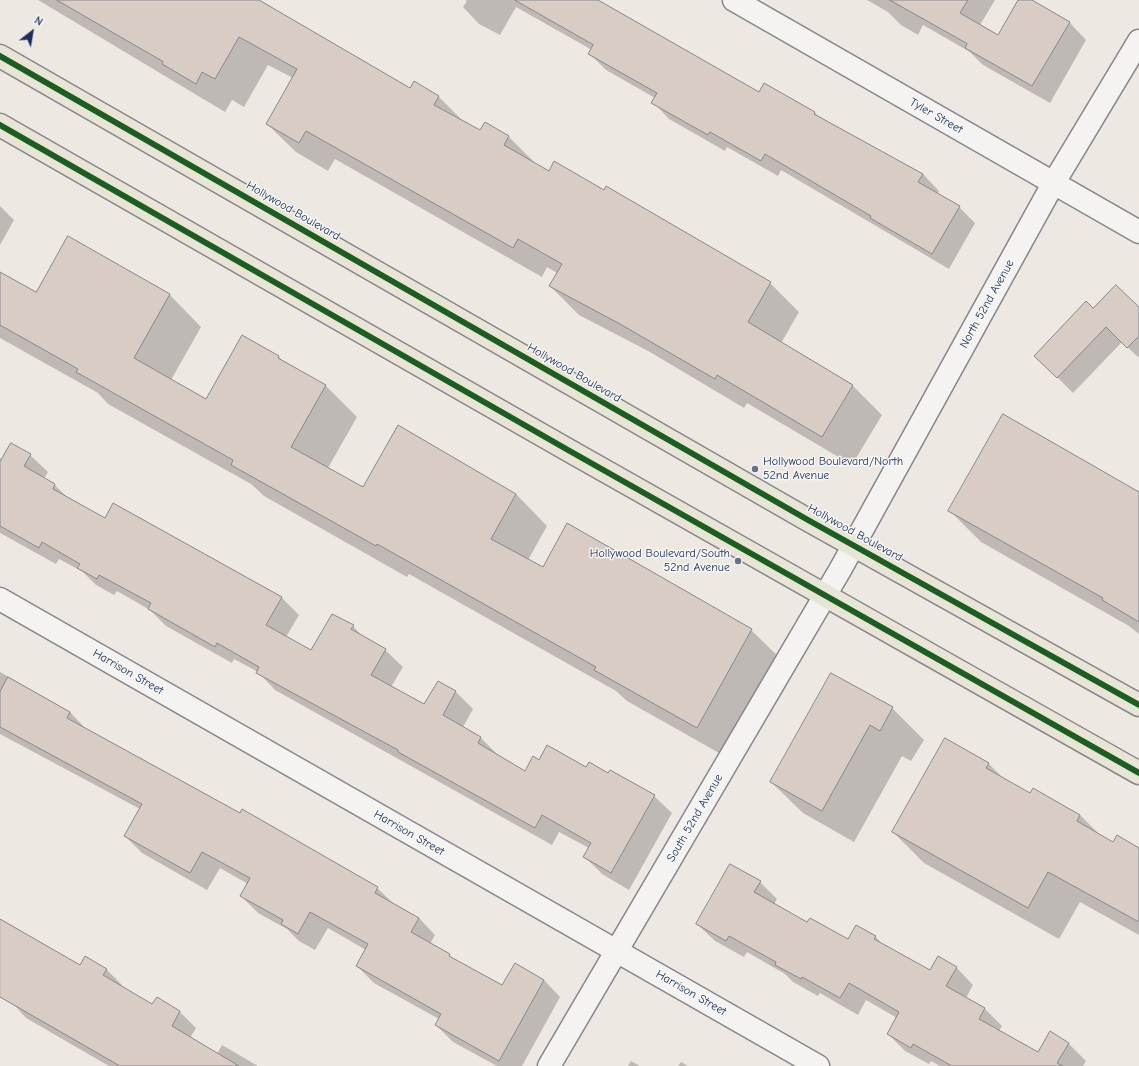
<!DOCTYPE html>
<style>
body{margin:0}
#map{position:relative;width:1139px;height:1066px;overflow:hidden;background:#eee8e3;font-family:"Comic Neue",sans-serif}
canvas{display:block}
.north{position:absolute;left:12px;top:12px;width:40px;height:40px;-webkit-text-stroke:3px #f6f6f2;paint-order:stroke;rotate:31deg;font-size:11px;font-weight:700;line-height:16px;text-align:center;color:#1b2f5e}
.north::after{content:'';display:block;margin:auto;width:14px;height:18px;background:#1b2f5e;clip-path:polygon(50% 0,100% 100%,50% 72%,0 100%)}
</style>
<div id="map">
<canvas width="1139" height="1066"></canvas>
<div class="north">N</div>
</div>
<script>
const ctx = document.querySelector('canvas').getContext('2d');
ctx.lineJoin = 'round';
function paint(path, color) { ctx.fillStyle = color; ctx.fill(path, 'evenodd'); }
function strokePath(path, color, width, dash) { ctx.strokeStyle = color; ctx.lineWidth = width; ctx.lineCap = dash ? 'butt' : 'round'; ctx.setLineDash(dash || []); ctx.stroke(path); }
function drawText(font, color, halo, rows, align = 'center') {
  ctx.font = font + ' "Comic Neue",sans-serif'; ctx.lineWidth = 3; ctx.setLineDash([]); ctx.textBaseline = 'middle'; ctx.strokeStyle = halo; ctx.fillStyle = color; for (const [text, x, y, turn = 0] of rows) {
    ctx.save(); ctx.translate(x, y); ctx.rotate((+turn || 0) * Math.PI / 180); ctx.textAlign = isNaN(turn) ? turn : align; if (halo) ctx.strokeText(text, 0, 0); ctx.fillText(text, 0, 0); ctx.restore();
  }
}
const shadow = new Path2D(`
 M 38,0 L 257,0 L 410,90 L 438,96 L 465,123 L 480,132 L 509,137 L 538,166 L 770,283 L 799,312 L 781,343 L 853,386 L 882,415 L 852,465 L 747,403 L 744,408 L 650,352 L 579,315 L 550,286 L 557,273 L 547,267 L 542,277 L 335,159 L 328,171 L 296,152 L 267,124 L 293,78 L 268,65 L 244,107 L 232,100 L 225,112 Z
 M 465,0 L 598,0 L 759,93 L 814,112 L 820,118 L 923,174 L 939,191 L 937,194 L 959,207 L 975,223 L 949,269 L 781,170 L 778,176 L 727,147 L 725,151 L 669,119 L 653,102 L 655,98 L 606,70 L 590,54 L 592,50 L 516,7 L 500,35 L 479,24 L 463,7 L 467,1 Z
 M 867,0 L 995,0 L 980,25 L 999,36 L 1021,0 L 1069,22 L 1086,40 L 1050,103 L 983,65 L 970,52 L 923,25 L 918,35 L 901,25 L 888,12 Z
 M 0,206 L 14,220 L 0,245 Z
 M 68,237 L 170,295 L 201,327 L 171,380 L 206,400 L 278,356 L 285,363 L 326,386 L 357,417 L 328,468 L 364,488 L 516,494 L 547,526 L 528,560 L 543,569 L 751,630 L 783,661 L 728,758 L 627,701 L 616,691 L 409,574 L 407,577 L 264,496 L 251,484 L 108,404 L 98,393 L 0,338 L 0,273 L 37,293 Z
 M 1093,309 L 1139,309 L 1139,358 L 1122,342 L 1073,393 L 1051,371 Z
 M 30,455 L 48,472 L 44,479 L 55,485 L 70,500 L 105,520 L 114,505 L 282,598 L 299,615 L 286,637 L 312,651 L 353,626 L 364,638 L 385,650 L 403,667 L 391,687 L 425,706 L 438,682 L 456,692 L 473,709 L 463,727 L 481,738 L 498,755 L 525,772 L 539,761 L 586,768 L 609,774 L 654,796 L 672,813 L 629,890 L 602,874 L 585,857 L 589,848 L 559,832 L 552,845 L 275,690 L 258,672 L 234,659 L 232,663 L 166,626 L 150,610 L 117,591 L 114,595 L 96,585 L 83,572 L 59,559 L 56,564 L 0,533 L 0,458 L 3,460 Z
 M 1139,494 L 1139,634 L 1129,626 L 981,542 L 949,510 Z
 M 0,672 L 70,712 L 86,729 L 240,815 L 242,810 L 377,888 L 394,904 L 419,918 L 435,935 L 430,944 L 449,955 L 456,961 L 502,987 L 544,980 L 560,997 L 522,1066 L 497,1066 L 453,1042 L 436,1025 L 439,1019 L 374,983 L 357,966 L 366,950 L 328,928 L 315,950 L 299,941 L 287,929 L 258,913 L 241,896 L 248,884 L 220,868 L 207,890 L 142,853 L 125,836 L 140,809 L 0,734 Z
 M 892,708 L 924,740 L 911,761 L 902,756 L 854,842 L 803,813 L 771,782 Z
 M 945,739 L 989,764 L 1003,778 L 1031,794 L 1033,789 L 1080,815 L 1100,835 L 1114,843 L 1139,849 L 1139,935 L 1080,902 L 1059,939 L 924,863 L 893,832 Z
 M 760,882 L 777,899 L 774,904 L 808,924 L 849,941 L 875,936 L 884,946 L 930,972 L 956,967 L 973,985 L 966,998 L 985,1009 L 1002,1026 L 999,1031 L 1038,1053 L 1069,1044 L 1086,1061 L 1083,1066 L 940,1066 L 931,1061 L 929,1064 L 905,1051 L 888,1034 L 897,1018 L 866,1000 L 858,1015 L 820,993 L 818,996 L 793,982 L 785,974 L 747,952 L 744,957 L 715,941 L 697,924 Z
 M 0,919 L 80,966 L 107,970 L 122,985 L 121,987 L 153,1005 L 157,998 L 180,1012 L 196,1028 L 190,1038 L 217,1054 L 222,1045 L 258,1066 L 109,1066 L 26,1018 L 0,989 Z
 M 631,1061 L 640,1066 L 628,1066 Z
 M 681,1062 L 688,1066 L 678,1066 Z`);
const building = new Path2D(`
 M 57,0 L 259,0 L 410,88 L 414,81 L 439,96 L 434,105 L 480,130 L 485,122 L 509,136 L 504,145 L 549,171 L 554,161 L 604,190 L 606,186 L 771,282 L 748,322 L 853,385 L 822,437 L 717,375 L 715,379 L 620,324 L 549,286 L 562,264 L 518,239 L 513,248 L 306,131 L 299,143 L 266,124 L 297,69 L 239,37 L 215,79 L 202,72 L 196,84 L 162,64 L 163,62 Z
 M 515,0 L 598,0 L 759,92 L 764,83 L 815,112 L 814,114 L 923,174 L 918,182 L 960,206 L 932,254 L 870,218 L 871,216 L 765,154 L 761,161 L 710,132 L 708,135 L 651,103 L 657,93 L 588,54 L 593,45 Z
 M 890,0 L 968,0 L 960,13 L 998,35 L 1018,0 L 1032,0 L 1070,22 L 1032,86 L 965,48 L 967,44 Z
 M 68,236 L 170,294 L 134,358 L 206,399 L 242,335 L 279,356 L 278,358 L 326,385 L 291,447 L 363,487 L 398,425 L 516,494 L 491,539 L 543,567 L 567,523 L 752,629 L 697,728 L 594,670 L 596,667 L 377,544 L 376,546 L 231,465 L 233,460 L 76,372 L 78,369 L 0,325 L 0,272 L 36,292 Z
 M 1116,285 L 1139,307 L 1139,336 L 1127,348 L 1106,327 L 1057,378 L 1034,356 L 1086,301 L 1093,308 Z
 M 1003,414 L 1139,492 L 1139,622 L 1102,600 L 1103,598 L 948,511 Z
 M 11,443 L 31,454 L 24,466 L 55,484 L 53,489 L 105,518 L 113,503 L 282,597 L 266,625 L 311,650 L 332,614 L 354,625 L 351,629 L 386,649 L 371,675 L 424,704 L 438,681 L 456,691 L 443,715 L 481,737 L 478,743 L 525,771 L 533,756 L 539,760 L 547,745 L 586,767 L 589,762 L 608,773 L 610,770 L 655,795 L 611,873 L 583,857 L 591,843 L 542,815 L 535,828 L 398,752 L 398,750 L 256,673 L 259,667 L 217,643 L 215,647 L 148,609 L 151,603 L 99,575 L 97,579 L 77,568 L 80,564 L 42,542 L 39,548 L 0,526 L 0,462 Z
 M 831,673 L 893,707 L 880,731 L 870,725 L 822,811 L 770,782 Z
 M 8,677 L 70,712 L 67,718 L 240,813 L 242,809 L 378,887 L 375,893 L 419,918 L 411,932 L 450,954 L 449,956 L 502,985 L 515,963 L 544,980 L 499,1061 L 435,1025 L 441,1014 L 356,966 L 368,944 L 310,912 L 298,934 L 281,924 L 283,920 L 240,896 L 250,878 L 202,852 L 190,873 L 124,836 L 142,804 L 0,727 L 0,692 Z
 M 945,738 L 989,763 L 986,768 L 1030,793 L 1033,788 L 1080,815 L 1077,821 L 1113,842 L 1117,835 L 1139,848 L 1139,922 L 1048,872 L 1028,908 L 892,832 Z
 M 730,864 L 761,881 L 754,892 L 807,922 L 810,918 L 848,939 L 856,925 L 876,936 L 874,939 L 930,970 L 938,956 L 957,967 L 946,986 L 985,1008 L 979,1019 L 1038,1052 L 1050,1031 L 1069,1043 L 1057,1063 L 1063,1066 L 952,1066 L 913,1044 L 911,1048 L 887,1034 L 899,1012 L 849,983 L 840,998 L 802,977 L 801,979 L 775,965 L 776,962 L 729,936 L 726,941 L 696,924 Z
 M 0,919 L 80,965 L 85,956 L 107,969 L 103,975 L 152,1004 L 157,997 L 180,1011 L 172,1026 L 239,1066 L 120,1066 L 0,997 Z`);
const minor = new Path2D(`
 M 734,0 L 1139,232
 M 0,599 L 818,1066
 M 549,1066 L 840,570 L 1053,184 L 1139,41`);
const trunk = new Path2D(`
 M 0,56 L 808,520 L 1139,705
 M 0,125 L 568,450 L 1139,773`);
const cycleway = new Path2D(`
 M 0,56 L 808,520 L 1139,705
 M 0,125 L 568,450 L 1139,773`);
const markers = [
 [755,469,4,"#65708d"],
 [738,561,4,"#65708d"]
];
const streetNames = [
 ["Tyler Street",936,116,30],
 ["Hollywood Boulevard",293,211,30],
 ["North 52nd Avenue",987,304,-61],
 ["Hollywood Boulevard",574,373,30],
 ["Hollywood Boulevard",855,533,29],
 ["Harrison Street",128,672,30],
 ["South 52nd Avenue",695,818,-60],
 ["Harrison Street",409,833,30],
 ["Harrison Street",691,993,30]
];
const poiNames = [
 ["Hollywood Boulevard/North",763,462],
 ["52nd Avenue",763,476],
 ["Hollywood Boulevard/South",730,554,"right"],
 ["52nd Avenue",730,568,"right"]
];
paint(shadow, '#0003');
paint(building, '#d9ccc5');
strokePath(building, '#86878e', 1);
strokePath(minor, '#86878e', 25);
strokePath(trunk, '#86878e', 25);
strokePath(minor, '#f4f3f1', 22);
strokePath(trunk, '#e8e5d7', 22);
strokePath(cycleway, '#1b5e20', 6);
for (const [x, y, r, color] of markers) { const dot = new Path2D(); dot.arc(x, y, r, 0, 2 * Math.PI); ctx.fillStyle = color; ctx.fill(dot); strokePath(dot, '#f6f6f2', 1.5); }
drawText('12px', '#1b2f5e', '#f6f6f2', streetNames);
drawText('12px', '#1b2f5e', '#f6f6f2', poiNames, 'left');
</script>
